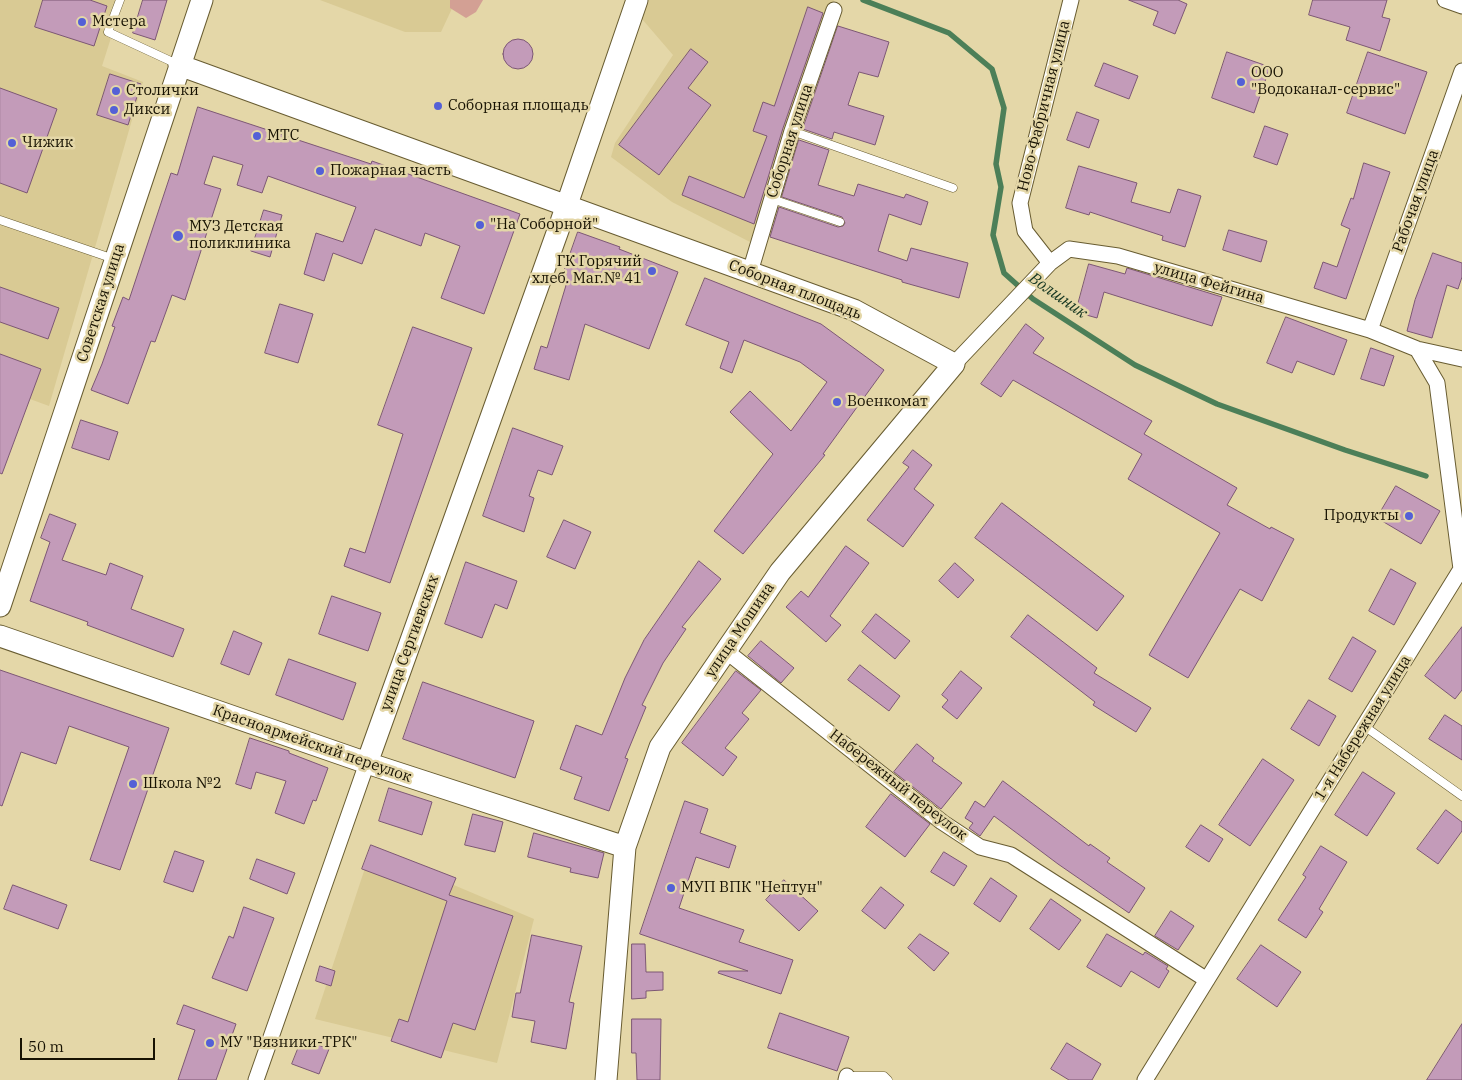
<!DOCTYPE html>
<meta charset="utf-8">
<style>
body{margin:0}
#map{position:relative;width:1462px;height:1080px;overflow:hidden;background:#e4d7a8;font-family:"IBM Plex Serif",serif}
canvas{display:block}
.scale{position:absolute;left:20px;top:1038px;width:135px;height:22px;box-sizing:border-box;border:2px solid #171202;border-top:0;padding-left:6px;font-size:15px;line-height:18px;white-space:nowrap;color:#171202;-webkit-text-stroke:4px #e4d7a8;paint-order:stroke}
</style>
<div id="map">
<canvas width="1462" height="1080"></canvas>
<div class="scale">50 m</div>
</div>
<script>
const ctx = document.querySelector('canvas').getContext('2d');
ctx.lineJoin = 'round';
function paint(path, color) { ctx.fillStyle = color; ctx.fill(path, 'evenodd'); }
function strokePath(path, color, width, dash) { ctx.strokeStyle = color; ctx.lineWidth = width; ctx.lineCap = dash ? 'butt' : 'round'; ctx.setLineDash(dash || []); ctx.stroke(path); }
function drawText(font, color, halo, rows, align = 'center') {
  ctx.font = font + ' "IBM Plex Serif",serif'; ctx.lineWidth = 5; ctx.setLineDash([]); ctx.textBaseline = 'middle'; ctx.strokeStyle = halo; ctx.fillStyle = color; for (const [text, x, y, turn = 0] of rows) {
    ctx.save(); ctx.translate(x, y); ctx.rotate((+turn || 0) * Math.PI / 180); ctx.textAlign = isNaN(turn) ? turn : align; if (halo) ctx.strokeText(text, 0, 0); ctx.fillText(text, 0, 0); ctx.restore();
  }
}
const built = new Path2D(`
 M 0,0 L 123,0 L 102,66 L 143,82 L 49,406 L 0,388 Z
 M 320,0 L 456,0 L 441,32 L 405,32 Z
 M 649,0 L 834,0 L 750,242 L 672,202 L 611,157 L 615,143 L 673,55 L 642,19 Z
 M 371,850 L 534,919 L 497,1063 L 315,1019 Z`);
const green = new Path2D(`
 M 450,0 L 483,0 L 476,12 L 466,18 L 450,8 Z`);
const stream = new Path2D(`
 M 863,0 L 949,33 L 992,69 L 1004,108 L 996,164 L 1001,187 L 993,235 L 1004,273 L 1033,299 L 1135,365 L 1217,404 L 1345,450 L 1426,476`);
const building = new Path2D(`
 M 43,0 L 90,0 L 107,6 L 94,46 L 35,27 Z
 M 143,0 L 167,0 L 155,40 L 133,33 Z
 M 1129,0 L 1178,0 L 1187,4 L 1175,34 L 1153,25 L 1158,12 Z
 M 1313,0 L 1387,0 L 1382,17 L 1390,19 L 1380,51 L 1346,40 L 1350,27 L 1309,15 Z
 M 808,7 L 823,13 L 783,128 L 754,224 L 682,195 L 689,176 L 744,198 L 767,136 L 753,131 L 763,102 L 774,106 Z
 M 838,26 L 889,42 L 878,77 L 859,72 L 848,105 L 884,116 L 875,145 L 834,132 L 832,139 L 803,129 Z
 M503 54a15 15 0 1 1 30 0a15 15 0 1 1-30 0Z
 M 691,49 L 708,62 L 688,88 L 711,105 L 659,175 L 619,145 Z
 M 1227,52 L 1270,67 L 1254,113 L 1212,98 Z
 M 1368,52 L 1427,72 L 1405,134 L 1347,113 Z
 M 1104,63 L 1138,76 L 1129,99 L 1095,86 Z
 M 110,74 L 141,84 L 128,125 L 97,115 Z
 M 0,88 L 57,109 L 27,193 L 0,183 Z
 M 198,107 L 371,164 L 372,161 L 520,214 L 484,314 L 441,298 L 460,246 L 425,233 L 421,246 L 375,229 L 362,264 L 333,253 L 324,281 L 304,274 L 316,233 L 343,242 L 356,207 L 268,176 L 262,193 L 237,185 L 243,165 L 213,156 L 204,184 L 221,189 L 185,300 L 172,295 L 155,342 L 151,341 L 128,404 L 91,390 L 102,364 L 115,327 L 112,326 L 123,297 L 129,300 L 171,173 L 177,175 Z
 M 1077,112 L 1099,120 L 1089,148 L 1067,140 Z
 M 1265,126 L 1288,134 L 1277,165 L 1254,157 Z
 M 799,140 L 829,150 L 818,185 L 854,196 L 858,184 L 904,198 L 906,194 L 928,202 L 921,225 L 889,214 L 878,251 L 907,261 L 911,248 L 968,263 L 959,298 L 902,282 L 902,280 L 770,237 L 779,207 L 838,227 L 843,226 L 845,223 L 842,217 L 782,197 Z
 M 1364,163 L 1390,172 L 1346,299 L 1314,288 L 1323,262 L 1337,267 L 1350,229 L 1341,225 L 1351,198 L 1353,199 Z
 M 1079,166 L 1137,183 L 1131,202 L 1170,213 L 1178,189 L 1201,196 L 1185,247 L 1162,240 L 1163,236 L 1090,212 L 1089,215 L 1066,208 Z
 M 264,210 L 282,215 L 270,257 L 251,251 Z
 M 1229,230 L 1267,241 L 1261,262 L 1223,250 Z
 M 578,232 L 620,247 L 619,249 L 678,272 L 649,349 L 585,324 L 569,380 L 534,369 L 541,346 L 547,348 L 567,282 L 561,280 Z
 M 1433,253 L 1462,263 L 1462,277 L 1458,289 L 1447,285 L 1432,338 L 1407,331 L 1415,300 Z
 M 1089,264 L 1125,274 L 1127,268 L 1222,297 L 1212,326 L 1104,292 L 1097,318 L 1076,312 Z
 M 705,278 L 821,324 L 884,370 L 823,454 L 825,455 L 743,554 L 714,531 L 773,454 L 730,412 L 750,391 L 791,431 L 827,382 L 800,362 L 744,340 L 732,373 L 720,368 L 729,342 L 686,325 Z
 M 0,287 L 59,308 L 48,339 L 0,322 Z
 M 280,304 L 313,314 L 298,363 L 265,353 Z
 M 1286,317 L 1347,340 L 1334,375 L 1297,361 L 1292,373 L 1267,363 Z
 M 1026,324 L 1044,338 L 1033,353 L 1152,421 L 1144,434 L 1237,488 L 1227,505 L 1270,529 L 1271,527 L 1294,539 L 1262,601 L 1240,589 L 1188,678 L 1149,655 L 1220,533 L 1128,479 L 1142,454 L 1013,380 L 1001,397 L 981,384 Z
 M 413,327 L 472,348 L 390,583 L 344,566 L 350,548 L 365,553 L 403,434 L 378,425 Z
 M 1371,348 L 1394,356 L 1384,386 L 1361,379 Z
 M 0,354 L 41,369 L 2,474 L 0,473 Z
 M 81,420 L 118,432 L 109,460 L 72,448 Z
 M 513,428 L 563,446 L 552,475 L 538,470 L 529,496 L 534,498 L 524,532 L 483,516 Z
 M 913,450 L 932,465 L 914,489 L 934,505 L 903,547 L 867,520 L 909,467 L 903,463 Z
 M 1396,486 L 1440,511 L 1421,544 L 1377,518 Z
 M 1002,503 L 1124,596 L 1097,631 L 975,538 Z
 M 50,514 L 76,524 L 62,560 L 106,575 L 110,563 L 143,576 L 131,609 L 184,629 L 173,657 L 87,625 L 88,622 L 30,601 L 50,542 L 41,538 Z
 M 564,520 L 591,532 L 575,569 L 547,557 Z
 M 846,546 L 869,563 L 830,616 L 841,625 L 826,642 L 786,607 L 801,591 L 808,597 Z
 M 699,561 L 721,579 L 682,627 L 686,629 L 663,663 L 642,705 L 646,707 L 625,758 L 628,759 L 609,811 L 574,799 L 582,777 L 560,769 L 576,725 L 602,735 L 625,678 L 644,640 Z
 M 466,562 L 517,581 L 507,609 L 495,604 L 482,638 L 445,624 Z
 M 955,563 L 974,580 L 958,598 L 939,581 Z
 M 1391,569 L 1416,583 L 1394,625 L 1369,611 Z
 M 332,596 L 381,613 L 368,651 L 319,634 Z
 M 876,614 L 910,641 L 895,659 L 862,632 Z
 M 1028,615 L 1097,668 L 1094,673 L 1151,708 L 1136,732 L 1093,705 L 1095,702 L 1011,637 Z
 M 1462,627 L 1462,690 L 1455,699 L 1425,676 Z
 M 234,631 L 262,643 L 249,675 L 221,664 Z
 M 1353,637 L 1376,651 L 1352,692 L 1329,679 Z
 M 761,641 L 794,668 L 781,683 L 748,656 Z
 M 289,659 L 356,683 L 343,720 L 276,695 Z
 M 860,665 L 900,696 L 889,711 L 848,680 Z
 M 0,670 L 169,728 L 120,870 L 90,860 L 129,747 L 69,726 L 56,764 L 21,752 L 2,806 L 0,805 Z
 M 736,671 L 761,690 L 742,713 L 749,719 L 725,748 L 737,757 L 723,776 L 682,743 Z
 M 961,671 L 982,688 L 957,719 L 942,707 L 948,700 L 942,695 Z
 M 423,682 L 534,721 L 515,778 L 403,739 Z
 M 1309,700 L 1336,716 L 1319,746 L 1291,729 Z
 M 1445,715 L 1462,726 L 1462,760 L 1429,739 Z
 M 250,738 L 289,751 L 289,753 L 328,768 L 316,801 L 313,800 L 304,824 L 275,813 L 286,781 L 256,772 L 251,789 L 236,784 Z
 M 917,744 L 934,758 L 932,761 L 962,783 L 941,809 L 894,772 Z
 M 1263,759 L 1294,780 L 1250,846 L 1219,825 Z
 M 1363,772 L 1395,793 L 1367,836 L 1335,815 Z
 M 1003,781 L 1089,846 L 1090,844 L 1110,858 L 1107,862 L 1145,888 L 1129,913 L 1058,864 L 994,816 L 980,836 L 969,828 L 973,823 L 965,818 L 975,801 L 984,807 Z
 M 389,788 L 432,802 L 422,835 L 379,821 Z
 M 891,794 L 930,824 L 905,857 L 866,827 Z
 M 685,801 L 708,809 L 700,833 L 736,846 L 729,868 L 696,857 L 679,908 L 744,930 L 739,942 L 793,960 L 781,994 L 718,973 L 719,971 L 748,971 L 640,934 Z
 M 1446,810 L 1462,822 L 1462,831 L 1438,864 L 1417,849 Z
 M 473,814 L 503,822 L 495,852 L 465,845 Z
 M 1201,825 L 1223,839 L 1209,862 L 1186,847 Z
 M 534,833 L 604,853 L 598,878 L 570,872 L 571,868 L 528,857 Z
 M 371,845 L 456,878 L 449,895 L 513,916 L 475,1030 L 453,1023 L 441,1058 L 391,1041 L 399,1019 L 408,1022 L 447,901 L 362,869 Z
 M 1321,846 L 1347,862 L 1319,909 L 1323,912 L 1306,938 L 1278,920 L 1306,877 L 1303,875 Z
 M 175,851 L 204,861 L 193,892 L 164,882 Z
 M 944,852 L 967,866 L 954,886 L 931,872 Z
 M 257,859 L 295,873 L 287,894 L 250,879 Z
 M 991,878 L 1017,896 L 1000,922 L 974,904 Z
 M 784,880 L 818,911 L 799,931 L 766,900 Z
 M 13,885 L 67,905 L 58,929 L 4,909 Z
 M 881,887 L 904,905 L 885,929 L 862,911 Z
 M 1051,899 L 1081,920 L 1059,950 L 1030,929 Z
 M 244,907 L 274,918 L 247,991 L 212,978 L 229,936 L 233,938 Z
 M 1171,911 L 1194,926 L 1178,950 L 1155,936 Z
 M 920,934 L 949,953 L 934,971 L 908,948 Z
 M 1107,934 L 1143,955 L 1145,952 L 1168,966 L 1166,969 L 1169,971 L 1159,988 L 1131,971 L 1121,987 L 1087,967 Z
 M 532,935 L 582,946 L 569,1002 L 574,1003 L 566,1049 L 531,1042 L 535,1021 L 512,1017 L 516,993 L 520,993 Z
 M 632,944 L 645,944 L 646,972 L 663,972 L 663,990 L 646,991 L 646,998 L 632,999 Z
 M 1261,945 L 1301,972 L 1277,1007 L 1237,979 Z
 M 320,966 L 335,971 L 331,986 L 316,981 Z
 M 184,1005 L 236,1024 L 216,1080 L 178,1080 L 195,1030 L 177,1024 Z
 M 780,1013 L 849,1037 L 837,1071 L 768,1048 Z
 M 632,1019 L 661,1019 L 660,1080 L 637,1080 L 636,1053 L 632,1053 Z
 M 1462,1024 L 1462,1080 L 1427,1080 Z
 M 302,1039 L 329,1049 L 319,1074 L 292,1064 Z
 M 1067,1043 L 1101,1064 L 1092,1080 L 1069,1080 L 1051,1069 Z`);
const lane = new Path2D(`
 M 120,0 L 108,32 L 177,64
 M 792,131 L 953,188
 M 772,199 L 840,222
 M 0,220 L 114,259
 M 1364,726 L 1462,796
 M 847,1076 L 884,1076 L 888,1080`);
const street = new Path2D(`
 M 1445,0 L 1462,6
 M 1050,263 L 1025,231 L 1020,203 L 1071,0
 M 750,272 L 792,131 L 834,10
 M 1370,330 L 1462,71
 M 954,364 L 1050,263 L 1069,249 L 1118,256 L 1370,330 L 1417,349 L 1462,359
 M 726,651 L 942,822 L 980,847 L 1011,855 L 1207,980
 M 256,1080 L 367,763
 M 846,1080 L 847,1076
 M 1145,1080 L 1461,569 L 1437,383 L 1417,349`);
const secondary = new Path2D(`
 M 179,65 L 854,310 L 954,364 L 780,572 L 660,747 L 625,847 L 606,1080
 M 0,606 L 202,0
 M 0,636 L 367,763 L 625,847
 M 367,763 L 561,222 L 637,0`);
const markers = [
 [82,22,5,"#5460d6"],
 [1241,82,5,"#5460d6"],
 [116,91,5,"#5460d6"],
 [438,106,5,"#5460d6"],
 [114,110,5,"#5460d6"],
 [257,136,5,"#5460d6"],
 [12,143,5,"#5460d6"],
 [320,171,5,"#5460d6"],
 [480,225,5,"#5460d6"],
 [178,236,6,"#5460d6"],
 [652,271,5,"#5460d6"],
 [837,402,5,"#5460d6"],
 [1409,516,5,"#5460d6"],
 [133,784,5,"#5460d6"],
 [671,888,5,"#5460d6"],
 [210,1043,5,"#5460d6"]
];
const poiNames = [
 ["Мстера",92,22],
 ["ООО",1251,73],
 ["\"Водоканал-сервис\"",1251,90],
 ["Столички",126,91],
 ["Соборная площадь",448,106],
 ["Дикси",124,110],
 ["МТС",267,136],
 ["Чижик",22,143],
 ["Пожарная часть",330,171],
 ["\"На Соборной\"",490,225],
 ["МУЗ Детская",189,227],
 ["поликлиника",189,244],
 ["ГК Горячий",642,262,"right"],
 ["хлеб. Маг.№ 41",642,279,"right"],
 ["Военкомат",847,402],
 ["Продукты",1399,516,"right"],
 ["Школа №2",143,784],
 ["МУП ВПК \"Нептун\"",681,888],
 ["МУ \"Вязники-ТРК\"",220,1043]
];
const streetNames = [
 ["Ново-Фабричная улица",1044,106,-76],
 ["Соборная улица",790,141,-72],
 ["Рабочая улица",1416,201,-70],
 ["улица Фейгина",1209,283,16],
 ["Соборная площадь",795,290,21],
 ["Советская улица",101,303,-72],
 ["улица Мошина",740,630,-56],
 ["улица Сергиевских",410,643,-70],
 ["1-я Набережная улица",1363,728,-58],
 ["Красноармейский переулок",312,744,19],
 ["Набережный переулок",898,785,38]
];
const waterNames = [
 ["Волшник",1058,296,35]
];
paint(built, '#d9ca94');
paint(green, '#d3a094');
strokePath(stream, '#4c7f58', 5.5);
paint(building, '#c39bb9');
strokePath(building, '#7c5774', 1);
strokePath(lane, '#685c31', 9);
strokePath(street, '#685c31', 17);
strokePath(secondary, '#685c31', 23);
strokePath(lane, '#fff', 8);
strokePath(street, '#fff', 15);
strokePath(secondary, '#fff', 21);
for (const [x, y, r, color] of markers) { const dot = new Path2D(); dot.arc(x, y, r, 0, 2 * Math.PI); ctx.fillStyle = color; ctx.fill(dot); strokePath(dot, '#e4d7a8', 2); }
drawText('15px', '#171202', '#e4d7a8', poiNames, 'left');
drawText('15px', '#171202', '#e4d7a8', streetNames);
drawText('italic 16px', '#163722', '#e4d7a8', waterNames);
</script>
